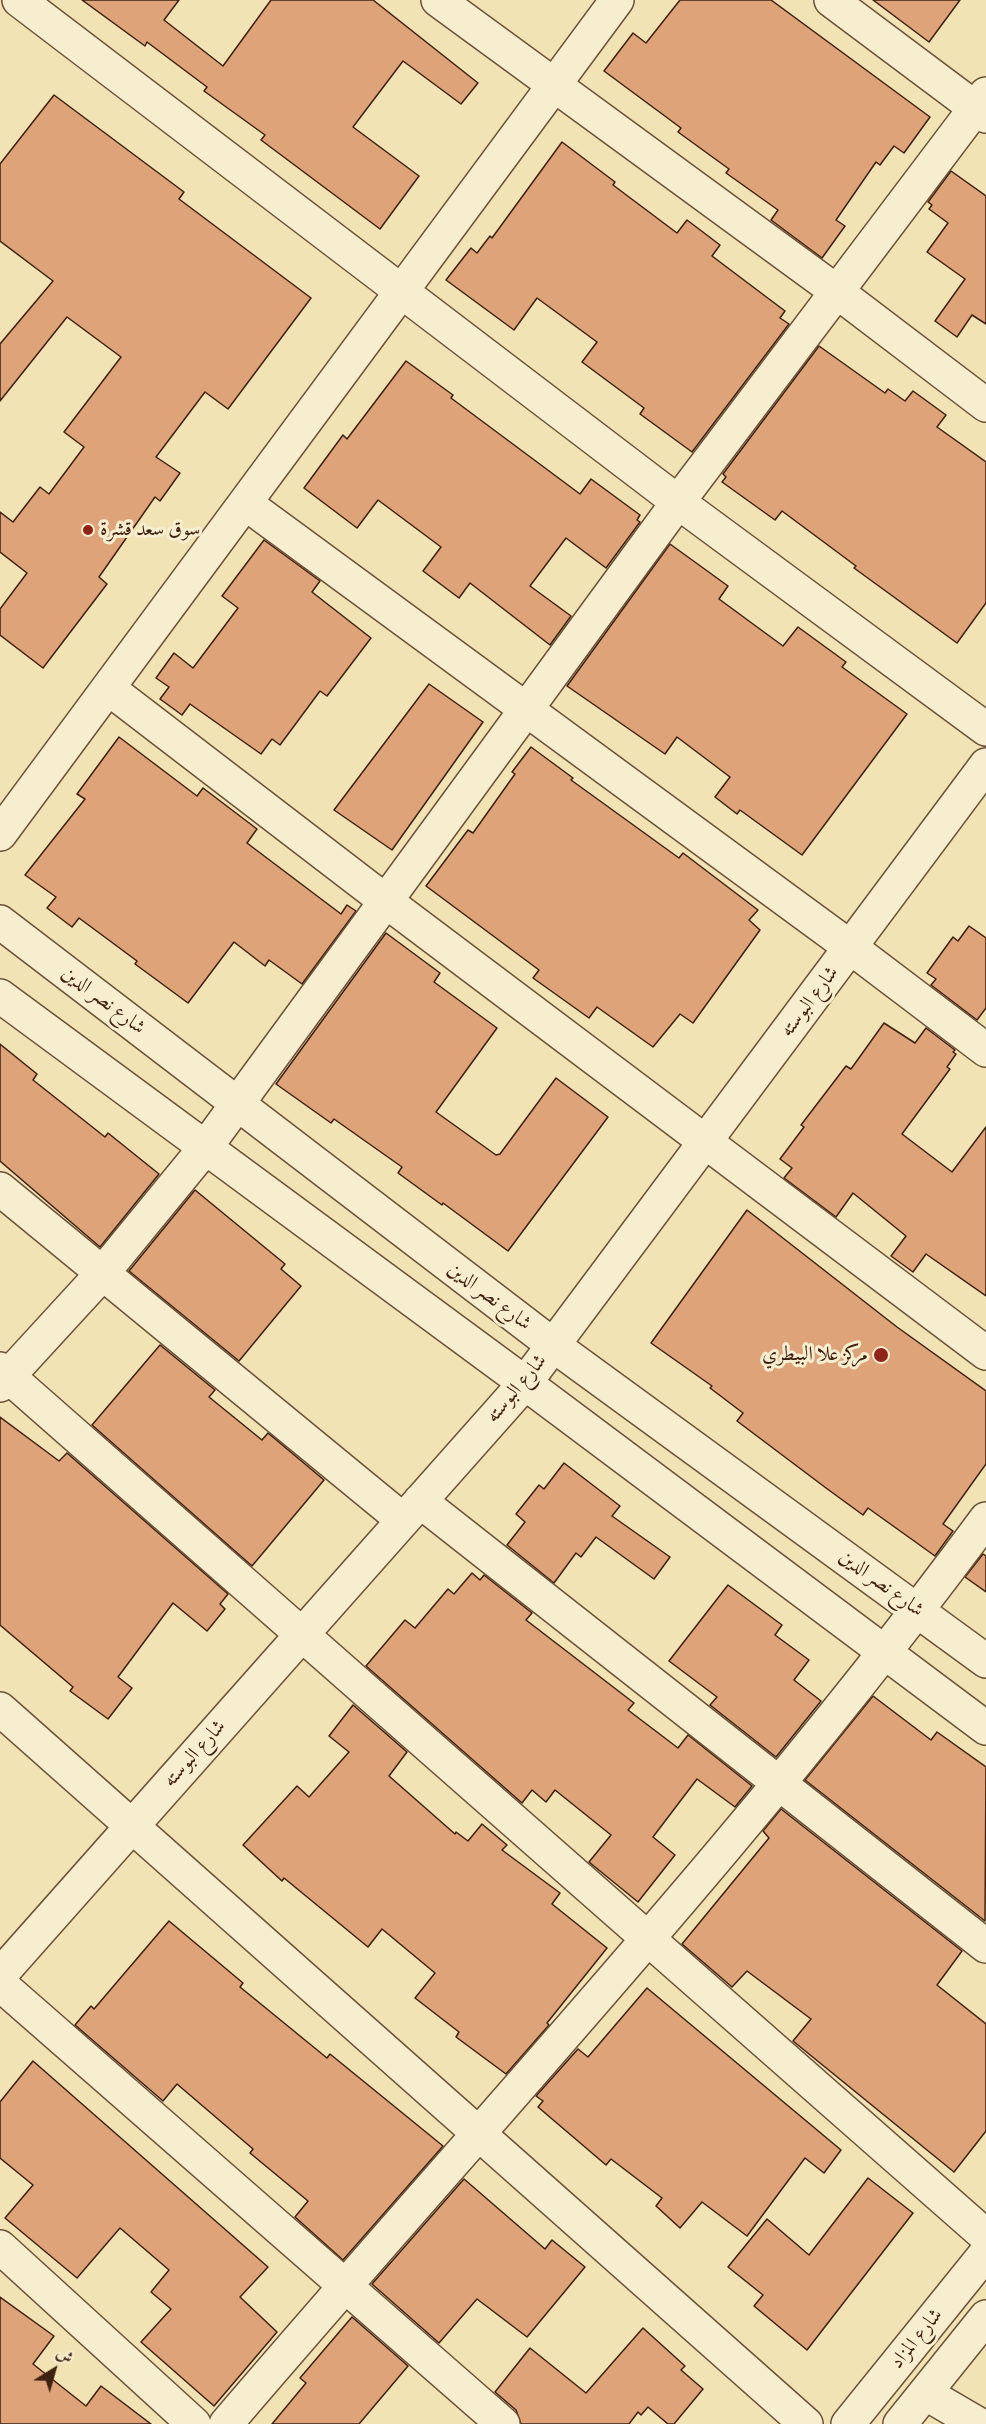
<!DOCTYPE html>
<meta charset="utf-8">
<style>
body{margin:0}
#map{position:relative;width:986px;height:2424px;overflow:hidden;background:#f2e3b5;font-family:"Libre Bodoni",Amiri,serif}
canvas{display:block}
.north{position:absolute;left:24px;top:2340px;width:60px;height:60px;-webkit-text-stroke:4px #f7edcf;paint-order:stroke;rotate:37deg;font-size:16px;font-weight:700;line-height:24px;text-align:center;color:#3e2110}
.north::after{content:'';display:block;margin:auto;width:21px;height:27px;background:#3e2110;clip-path:polygon(50% 0,100% 100%,50% 72%,0 100%)}
</style>
<div id="map">
<canvas width="986" height="2424"></canvas>
<div class="north">ش</div>
</div>
<script>
const ctx = document.querySelector('canvas').getContext('2d');
ctx.lineJoin = 'round';
function paint(path, color) { ctx.fillStyle = color; ctx.fill(path, 'evenodd'); }
function strokePath(path, color, width, dash) { ctx.strokeStyle = color; ctx.lineWidth = width; ctx.lineCap = dash ? 'butt' : 'round'; ctx.setLineDash(dash || []); ctx.stroke(path); }
function drawText(font, color, halo, rows, align = 'center') {
  ctx.font = font + ' "Libre Bodoni",Amiri,serif'; ctx.lineWidth = 6; ctx.setLineDash([]); ctx.textBaseline = 'middle'; ctx.strokeStyle = halo; ctx.fillStyle = color; for (const [text, x, y, turn = 0] of rows) {
    ctx.save(); ctx.translate(x, y); ctx.rotate((+turn || 0) * Math.PI / 180); ctx.textAlign = isNaN(turn) ? turn : align; if (halo) ctx.strokeText(text, 0, 0); ctx.fillText(text, 0, 0); ctx.restore();
  }
}
const building = new Path2D(`
 M 82,0 L 179,0 L 164,20 L 223,66 L 271,0 L 373,0 L 478,83 L 461,104 L 403,61 L 353,127 L 419,176 L 380,229 L 261,140 L 265,135 L 204,91 L 207,87 L 147,42 L 145,46 Z
 M 680,0 L 771,0 L 930,117 L 904,153 L 894,146 L 880,165 L 876,162 L 836,220 L 845,226 L 822,258 L 771,220 L 778,210 L 726,173 L 729,169 L 678,132 L 681,128 L 604,71 L 633,33 L 646,43 Z
 M 873,0 L 960,0 L 929,42 Z
 M 54,95 L 184,192 L 179,199 L 311,298 L 228,409 L 205,392 L 156,457 L 180,473 L 160,501 L 155,497 L 99,577 L 107,584 L 43,668 L 0,635 L 0,609 L 27,573 L 0,552 L 0,512 L 13,522 L 40,487 L 49,494 L 84,447 L 64,432 L 121,357 L 67,317 L 0,401 L 0,344 L 53,281 L 0,241 L 0,164 Z
 M 562,142 L 615,182 L 613,185 L 677,233 L 687,220 L 720,245 L 712,256 L 785,311 L 780,318 L 789,324 L 692,452 L 640,414 L 644,408 L 582,362 L 597,342 L 537,298 L 514,330 L 446,280 L 471,248 L 477,253 L 490,236 L 492,238 Z
 M 951,171 L 986,196 L 986,324 L 972,315 L 957,337 L 935,321 L 965,279 L 927,252 L 948,223 L 929,209 L 932,205 L 928,202 Z
 M 819,346 L 885,393 L 888,389 L 905,401 L 913,391 L 946,415 L 937,427 L 986,462 L 986,603 L 957,643 L 854,568 L 856,566 L 782,511 L 775,520 L 722,482 L 726,477 L 723,474 Z
 M 406,361 L 453,395 L 451,398 L 580,494 L 591,479 L 640,515 L 637,520 L 640,522 L 606,568 L 566,538 L 530,586 L 571,616 L 550,645 L 470,583 L 459,598 L 423,571 L 441,547 L 378,500 L 357,528 L 304,488 L 343,435 L 347,439 Z
 M 264,540 L 320,581 L 312,592 L 371,638 L 327,696 L 320,691 L 280,745 L 272,739 L 261,754 L 190,704 L 182,715 L 160,699 L 169,687 L 156,678 L 174,653 L 193,668 L 238,608 L 222,596 Z
 M 670,544 L 728,586 L 719,599 L 783,646 L 798,627 L 846,662 L 842,667 L 907,714 L 802,855 L 740,810 L 737,814 L 715,797 L 730,777 L 677,737 L 665,754 L 567,686 Z
 M 429,684 L 483,722 L 392,850 L 334,810 Z
 M 119,737 L 197,796 L 203,788 L 257,829 L 247,843 L 341,914 L 347,905 L 356,911 L 302,984 L 269,960 L 265,966 L 234,942 L 188,1003 L 135,964 L 137,961 L 79,918 L 72,927 L 47,908 L 56,897 L 25,875 L 85,799 L 77,794 Z
 M 531,747 L 573,778 L 571,780 L 679,858 L 683,853 L 758,910 L 749,920 L 760,930 L 693,1023 L 680,1014 L 653,1047 L 597,1007 L 589,1018 L 533,978 L 539,970 L 426,886 L 468,830 L 473,833 L 515,774 L 512,772 Z
 M 969,926 L 986,938 L 986,1008 L 977,1020 L 931,985 L 936,979 L 927,973 L 953,937 L 958,941 Z
 M 386,933 L 440,973 L 434,982 L 497,1028 L 436,1112 L 496,1155 L 500,1154 L 556,1078 L 608,1117 L 508,1251 L 443,1203 L 442,1205 L 398,1173 L 402,1167 L 334,1119 L 331,1123 L 276,1084 Z
 M 884,1023 L 915,1043 L 926,1028 L 955,1050 L 953,1052 L 956,1054 L 947,1067 L 950,1069 L 902,1134 L 952,1172 L 986,1127 L 986,1296 L 926,1254 L 913,1272 L 891,1256 L 906,1236 L 853,1193 L 836,1217 L 784,1178 L 792,1168 L 780,1159 L 804,1127 L 801,1125 L 846,1066 L 851,1069 Z
 M 0,1044 L 37,1074 L 33,1080 L 105,1137 L 108,1133 L 159,1174 L 100,1247 L 0,1161 Z
 M 195,1190 L 285,1264 L 281,1269 L 301,1286 L 239,1361 L 129,1271 Z
 M 747,1210 L 897,1327 L 986,1391 L 986,1464 L 943,1524 L 953,1531 L 935,1556 L 868,1508 L 863,1515 L 826,1488 L 737,1421 L 743,1413 L 710,1388 L 712,1386 L 651,1343 Z
 M 160,1345 L 215,1390 L 209,1397 L 262,1440 L 268,1433 L 324,1480 L 252,1566 L 92,1425 Z
 M 0,1417 L 59,1461 L 67,1453 L 228,1594 L 220,1604 L 225,1609 L 207,1631 L 173,1603 L 118,1677 L 132,1688 L 108,1719 L 70,1691 L 73,1687 L 0,1625 Z
 M 564,1463 L 620,1506 L 612,1516 L 670,1557 L 654,1579 L 596,1537 L 581,1557 L 576,1553 L 554,1583 L 507,1545 L 525,1522 L 516,1514 L 539,1485 L 544,1489 Z
 M 983,1554 L 986,1556 L 986,1592 L 965,1577 Z
 M 472,1573 L 480,1580 L 484,1575 L 532,1613 L 526,1620 L 634,1703 L 628,1710 L 678,1748 L 688,1735 L 752,1786 L 735,1807 L 697,1779 L 653,1837 L 675,1855 L 638,1902 L 589,1862 L 611,1835 L 555,1790 L 546,1802 L 532,1790 L 522,1803 L 366,1666 L 405,1620 L 415,1628 L 448,1589 L 454,1594 Z
 M 728,1585 L 782,1625 L 775,1635 L 809,1660 L 794,1680 L 821,1701 L 776,1757 L 710,1705 L 717,1697 L 669,1661 Z
 M 873,1696 L 931,1740 L 937,1732 L 986,1767 L 985,1921 L 805,1780 Z
 M 353,1705 L 407,1752 L 389,1776 L 455,1834 L 456,1832 L 468,1841 L 482,1824 L 507,1845 L 502,1850 L 560,1893 L 552,1904 L 607,1948 L 547,2023 L 549,2025 L 506,2074 L 456,2037 L 459,2032 L 415,1998 L 435,1973 L 382,1929 L 368,1947 L 284,1878 L 282,1881 L 243,1845 L 297,1786 L 309,1797 L 349,1752 L 329,1736 Z
 M 781,1809 L 962,1951 L 937,1985 L 986,2024 L 986,2131 L 954,2172 L 793,2041 L 811,2019 L 747,1971 L 732,1987 L 682,1944 L 769,1838 L 763,1831 Z
 M 169,1921 L 243,1983 L 240,1987 L 327,2058 L 330,2054 L 443,2146 L 343,2260 L 295,2217 L 308,2201 L 250,2153 L 253,2149 L 177,2084 L 163,2101 L 75,2025 L 91,2006 L 94,2009 Z
 M 647,1988 L 841,2150 L 824,2173 L 805,2158 L 747,2236 L 702,2202 L 680,2228 L 656,2206 L 662,2198 L 611,2159 L 606,2165 L 538,2107 L 543,2101 L 536,2096 L 578,2049 L 588,2057 Z
 M 33,2061 L 268,2267 L 240,2297 L 277,2332 L 214,2406 L 141,2342 L 171,2309 L 151,2292 L 169,2270 L 120,2228 L 77,2278 L 5,2218 L 33,2185 L 0,2158 L 0,2102 Z
 M 868,2178 L 913,2213 L 807,2350 L 754,2306 L 763,2295 L 728,2267 L 767,2219 L 809,2255 Z
 M 464,2179 L 545,2249 L 552,2240 L 585,2267 L 527,2337 L 477,2299 L 439,2343 L 372,2284 Z
 M 0,2297 L 54,2336 L 33,2364 L 86,2406 L 101,2386 L 151,2424 L 0,2424 Z
 M 352,2317 L 408,2366 L 359,2424 L 272,2424 L 306,2383 L 300,2378 Z
 M 643,2328 L 685,2366 L 681,2370 L 703,2389 L 674,2424 L 668,2424 L 648,2407 L 641,2415 L 638,2412 L 629,2424 L 521,2424 L 516,2410 L 495,2392 L 530,2348 L 586,2393 Z`);
const minor = new Path2D(`
 M 19,0 L 678,502 L 986,729
 M 438,0 L 836,291 L 986,405
 M 831,0 L 986,116
 M 245,503 L 850,947 L 986,1050
 M 108,688 L 387,902 L 986,1353
 M 0,834 L 617,0
 M 0,922 L 553,1345 L 986,1661
 M 0,996 L 525,1383 L 986,1728
 M 0,1189 L 403,1520
 M 0,1369 L 986,2236
 M 0,1385 L 101,1275 L 205,1148 L 678,502 L 986,94
 M 420,1501 L 986,1946
 M 0,1709 L 806,2424
 M 0,1975 L 525,1383 L 986,765
 M 0,1984 L 503,2424
 M 0,2247 L 194,2424
 M 925,2393 L 978,2424
 M 226,2424 C 482,2124 752,1836 986,1519
 M 848,2424 L 986,2253
 M 900,2424 L 986,2317`);
const markers = [
 [88,530,6,"#8f2418"],
 [881,1355,8,"#8f2418"]
];
const poiNames = [
 ["سوق سعد قشرة",100,530],
 ["مركز علا البيطري",868,1355,"right"]
];
const streetNames = [
 ["شارع نصر الدين",103,1001,37],
 ["شارع البوسته",810,1002,-53],
 ["شارع نصر الدين",489,1297,37],
 ["شارع البوسته",517,1389,-50],
 ["شارع نصر الدين",881,1584,36],
 ["شارع البوسته",195,1754,-48],
 ["شارع المزاد",917,2339,-51]
];
paint(building, '#dea379');
strokePath(building, '#3e2110', 1.5);
strokePath(minor, '#6b5239', 36);
strokePath(minor, '#f7edcf', 33);
for (const [x, y, r, color] of markers) { const dot = new Path2D(); dot.arc(x, y, r, 0, 2 * Math.PI); ctx.fillStyle = color; ctx.fill(dot); strokePath(dot, '#f7edcf', 2); }
drawText('20px', '#3e2110', '#f7edcf', poiNames, 'left');
drawText('20px', '#3e2110', '#f7edcf', streetNames);
</script>
